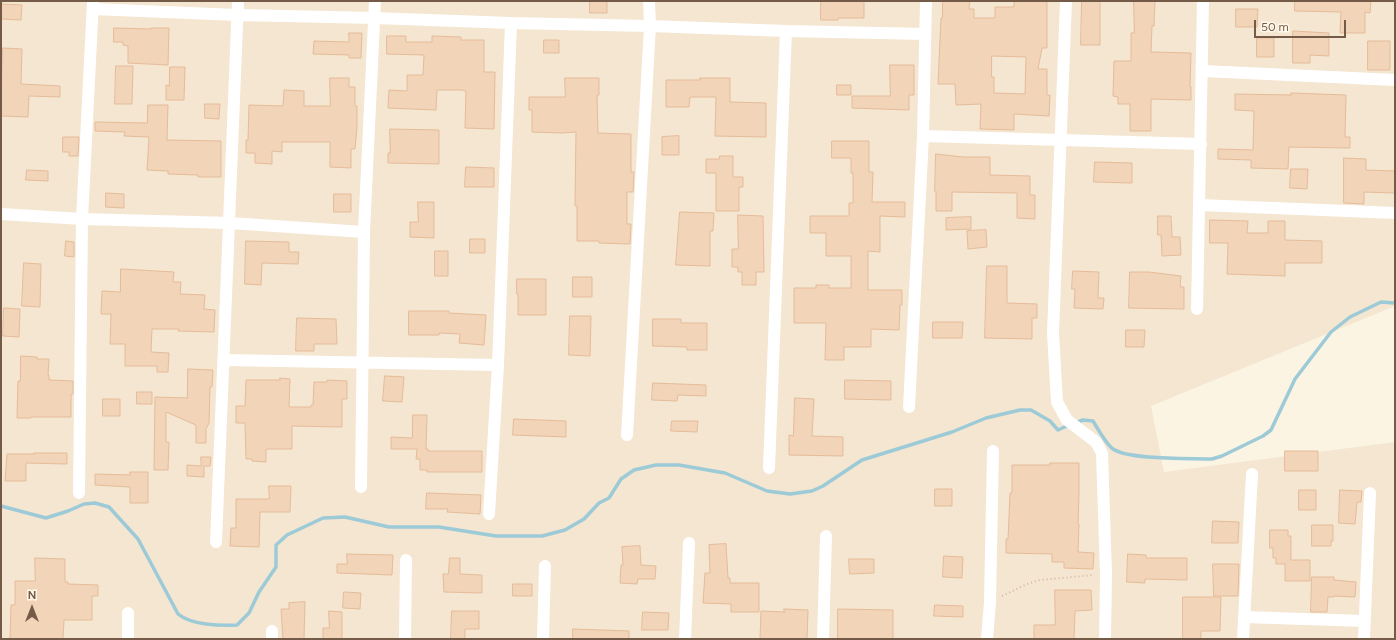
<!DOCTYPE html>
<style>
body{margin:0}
#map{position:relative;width:1396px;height:640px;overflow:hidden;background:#fcf4e2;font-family:Figtree,sans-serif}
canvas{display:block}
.frame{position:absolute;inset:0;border:2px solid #745b48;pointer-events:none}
.north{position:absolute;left:12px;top:588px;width:40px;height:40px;-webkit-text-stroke:3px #fff8e8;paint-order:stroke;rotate:0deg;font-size:11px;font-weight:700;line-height:16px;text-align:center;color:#745b48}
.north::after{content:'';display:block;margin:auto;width:14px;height:18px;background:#745b48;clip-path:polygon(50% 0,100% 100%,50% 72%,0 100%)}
.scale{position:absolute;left:1254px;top:20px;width:92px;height:18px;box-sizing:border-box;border:2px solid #745b48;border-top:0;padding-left:5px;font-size:12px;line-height:14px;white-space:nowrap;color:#745b48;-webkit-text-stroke:3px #fff8e8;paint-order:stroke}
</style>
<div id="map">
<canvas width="1396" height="640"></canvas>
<div class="frame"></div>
<div class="north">N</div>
<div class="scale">50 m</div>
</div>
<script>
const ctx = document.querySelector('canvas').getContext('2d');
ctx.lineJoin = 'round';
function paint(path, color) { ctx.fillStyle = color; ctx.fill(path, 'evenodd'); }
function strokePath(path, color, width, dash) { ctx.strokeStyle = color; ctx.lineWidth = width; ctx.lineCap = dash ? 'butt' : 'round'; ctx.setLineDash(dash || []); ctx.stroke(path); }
const residential = new Path2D(`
 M 1,1 L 1395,1 L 1395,306 L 1151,406 L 1164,472 L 1395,442 L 1395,639 L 1,639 Z`);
const stream = new Path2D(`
 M 1075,423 L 1083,420 L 1093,421 C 1098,429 1106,444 1113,449 C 1129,460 1190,458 1212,459 L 1222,456 L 1263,436 L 1271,430 L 1295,379 L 1331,332 L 1350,317 L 1381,302 L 1395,303
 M 1,506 L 46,518 L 68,511 L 84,504 L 95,503 L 109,507 L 138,539 L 178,614 C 191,625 220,626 237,625 L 249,613 L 259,592 L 276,567 L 276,545 L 287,535 L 323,518 L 345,517 L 389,527 L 439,527 L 496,536 L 542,536 L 565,530 L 584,519 L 599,503 L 609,498 L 621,479 L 634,470 L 656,465 L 679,465 L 725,473 L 767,491 L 790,494 L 812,491 L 823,486 L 862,460 L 952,432 L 986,418 L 1020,410 L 1031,410 L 1050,421 L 1058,430 L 1069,425`);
const building = new Path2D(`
 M 590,1 L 607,1 L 607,13 L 590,13 Z
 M 821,1 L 864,1 L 864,18 L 838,18 L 838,20 L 821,20 Z
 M 943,1 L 970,1 L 969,9 L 974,9 L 974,18 L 995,18 L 995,7 L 1014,7 L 1014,1 L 1047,1 L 1047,48 L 1042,48 L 1038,69 L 1047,69 L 1047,95 L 1050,95 L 1049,116 L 1014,114 L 1014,130 L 980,129 L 981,104 L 956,105 L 955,84 L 938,84 L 941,18 L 942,18 ZM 992,56 L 1026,57 L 1025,94 L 994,93 L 994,77 L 992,77 Z
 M 1082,1 L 1100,1 L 1100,45 L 1081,45 Z
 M 1134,1 L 1155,1 L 1154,26 L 1152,26 L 1151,52 L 1191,53 L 1190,87 L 1191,87 L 1191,100 L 1151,99 L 1151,131 L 1130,131 L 1130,104 L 1118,104 L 1118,97 L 1113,96 L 1114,61 L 1131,61 L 1131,33 L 1134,33 Z
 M 1295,1 L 1371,1 L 1370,13 L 1365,12 L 1365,33 L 1340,33 L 1341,12 L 1295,11 Z
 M 2,4 L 22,5 L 21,20 L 2,19 Z
 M 1236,9 L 1258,9 L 1257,27 L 1236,27 Z
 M 114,28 L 151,29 L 151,28 L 169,28 L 168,65 L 128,63 L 128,46 L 123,45 L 123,42 L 114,42 Z
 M 1293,31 L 1329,33 L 1329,56 L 1310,55 L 1310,63 L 1293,63 Z
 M 349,33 L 362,33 L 361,58 L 349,58 L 349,55 L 313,54 L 314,41 L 349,42 Z
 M 387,36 L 406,36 L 406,42 L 432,42 L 432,36 L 461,37 L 461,40 L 484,40 L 484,72 L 495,72 L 494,129 L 465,128 L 466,91 L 462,90 L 437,90 L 436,110 L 388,108 L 389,90 L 407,91 L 407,75 L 423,75 L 424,55 L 387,54 Z
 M 1257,38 L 1274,38 L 1274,57 L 1257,57 Z
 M 544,40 L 559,40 L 559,53 L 544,53 Z
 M 1368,41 L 1390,41 L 1390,70 L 1368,70 Z
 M 3,48 L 22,49 L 21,84 L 60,86 L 60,97 L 29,96 L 28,117 L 1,116 Z
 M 890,65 L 914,65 L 914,95 L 909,95 L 909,110 L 852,108 L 852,96 L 890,96 Z
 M 116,66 L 133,66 L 132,104 L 115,104 Z
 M 170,67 L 185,67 L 184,100 L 166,100 L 166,85 L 169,86 Z
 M 330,78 L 349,78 L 349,87 L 355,87 L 355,106 L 357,106 L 357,127 L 355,149 L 351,149 L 351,168 L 330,167 L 330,142 L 282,142 L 282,152 L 272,151 L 272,164 L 255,163 L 255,153 L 246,153 L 246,140 L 248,140 L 249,105 L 283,106 L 284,90 L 304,91 L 304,106 L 330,106 Z
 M 565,78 L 599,78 L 599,95 L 597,95 L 598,133 L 631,134 L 631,172 L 634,172 L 633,192 L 627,192 L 627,224 L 631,224 L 630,244 L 599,243 L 599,241 L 577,241 L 577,206 L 575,206 L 576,132 L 562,133 L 532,132 L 532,110 L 529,110 L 529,97 L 565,97 Z
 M 700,78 L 730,78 L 730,102 L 766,103 L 766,137 L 715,136 L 716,97 L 690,97 L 689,107 L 666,107 L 666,80 L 700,80 Z
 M 837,85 L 851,85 L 851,95 L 837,95 Z
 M 1291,93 L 1346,95 L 1345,137 L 1350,137 L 1350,148 L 1289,147 L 1288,169 L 1251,168 L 1251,160 L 1218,159 L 1218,149 L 1253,150 L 1254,111 L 1235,110 L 1235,94 L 1291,95 Z
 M 205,104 L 220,104 L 219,119 L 205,118 Z
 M 148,105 L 168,105 L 167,140 L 221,141 L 221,177 L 198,177 L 198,175 L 168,174 L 168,171 L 147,170 L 149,137 L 124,136 L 125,132 L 95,131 L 95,122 L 147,123 Z
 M 390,129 L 439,130 L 439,164 L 388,163 L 388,153 L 390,153 Z
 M 679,136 L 679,155 L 662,155 L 662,137 Z
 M 63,137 L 79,137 L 78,156 L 69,156 L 69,152 L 63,152 Z
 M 832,141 L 869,141 L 869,172 L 873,172 L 872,202 L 905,202 L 905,217 L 880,216 L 880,252 L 868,251 L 868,290 L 902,290 L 902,305 L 900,305 L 899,330 L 871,329 L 871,347 L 844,347 L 844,360 L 825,360 L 826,323 L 794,323 L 794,288 L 816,288 L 816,285 L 829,285 L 829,288 L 851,288 L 851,256 L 826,256 L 826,233 L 810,233 L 810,216 L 849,216 L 849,203 L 853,203 L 853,173 L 851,173 L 851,158 L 832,158 Z
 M 936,154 L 963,157 L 990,157 L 990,175 L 1030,176 L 1030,195 L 1035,195 L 1035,219 L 1017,218 L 1017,193 L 952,192 L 952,211 L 936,211 L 936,191 L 935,191 Z
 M 720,156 L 733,156 L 733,177 L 743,177 L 743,187 L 739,187 L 739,211 L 716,211 L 716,173 L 706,173 L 706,159 L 719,159 Z
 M 1344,158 L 1366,159 L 1366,170 L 1395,171 L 1395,193 L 1364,192 L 1364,204 L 1344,203 Z
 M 1095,162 L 1132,163 L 1132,183 L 1094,182 Z
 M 466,167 L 494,168 L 494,187 L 465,187 Z
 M 1291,169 L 1308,169 L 1307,189 L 1290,188 Z
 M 27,170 L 48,171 L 48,181 L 26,180 Z
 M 106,193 L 124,194 L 124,208 L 106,207 Z
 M 334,194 L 351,194 L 351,212 L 334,212 Z
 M 418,202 L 434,202 L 434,238 L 410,237 L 410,222 L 418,222 Z
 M 680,212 L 714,213 L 713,231 L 710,231 L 710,266 L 676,265 Z
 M 738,215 L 763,216 L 764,272 L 756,272 L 756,285 L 742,285 L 742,272 L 738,272 L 738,267 L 732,267 L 732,249 L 738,249 Z
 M 1158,216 L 1171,216 L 1172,237 L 1180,237 L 1181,255 L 1162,256 L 1161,235 L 1158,235 Z
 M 971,217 L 971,229 L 946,230 L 946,218 Z
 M 1210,220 L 1248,221 L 1247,233 L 1268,233 L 1268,221 L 1285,221 L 1285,240 L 1322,241 L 1322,263 L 1285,263 L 1285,276 L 1227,274 L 1228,243 L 1210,243 Z
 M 986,230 L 987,247 L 968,249 L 967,231 Z
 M 470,239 L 485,239 L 485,253 L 470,253 Z
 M 66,241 L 74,242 L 74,257 L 65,256 Z
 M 246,241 L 289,242 L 289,252 L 299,252 L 298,264 L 262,263 L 261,285 L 245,284 Z
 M 435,251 L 448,251 L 448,276 L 435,276 Z
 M 24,263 L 41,264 L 40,307 L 22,306 Z
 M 987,266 L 1007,266 L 1007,303 L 1037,304 L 1037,318 L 1032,318 L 1032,339 L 985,338 Z
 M 121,269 L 174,272 L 173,282 L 181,282 L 180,294 L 205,295 L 204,309 L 215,310 L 214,332 L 178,331 L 179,329 L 152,329 L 151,352 L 169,353 L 168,372 L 157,372 L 157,366 L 125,366 L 125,344 L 110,344 L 111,314 L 101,314 L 102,291 L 120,292 Z
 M 1073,271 L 1099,272 L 1098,298 L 1104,298 L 1103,309 L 1074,308 L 1075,289 L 1072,289 Z
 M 1130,272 L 1149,272 L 1181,276 L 1180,287 L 1184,287 L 1184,309 L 1129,308 Z
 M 573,277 L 592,277 L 592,297 L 573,297 Z
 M 517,279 L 546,279 L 546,315 L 518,315 L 518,294 L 517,294 Z
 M 4,308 L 20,309 L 19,337 L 3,336 Z
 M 409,311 L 449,311 L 449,313 L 486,315 L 484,345 L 459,343 L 460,334 L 439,333 L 439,335 L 409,335 Z
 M 570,316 L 591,316 L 590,356 L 569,355 Z
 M 297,318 L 336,319 L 337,344 L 314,344 L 314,351 L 296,351 Z
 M 653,319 L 681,319 L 681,323 L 707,323 L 707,350 L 687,350 L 687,347 L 653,346 Z
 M 933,322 L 963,322 L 962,338 L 933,338 Z
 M 1126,330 L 1145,330 L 1144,347 L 1126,347 Z
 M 21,356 L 37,357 L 37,359 L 49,359 L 48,375 L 49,375 L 49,380 L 73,381 L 73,394 L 71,394 L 71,417 L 31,417 L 31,418 L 17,418 L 18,381 L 20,381 Z
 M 188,369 L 213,370 L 212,387 L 210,387 L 209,423 L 206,429 L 206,443 L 196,443 L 196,425 L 166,412 L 166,442 L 169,442 L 168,470 L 154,470 L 155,397 L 187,398 Z
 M 385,376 L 404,377 L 402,402 L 383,401 Z
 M 280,378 L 290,379 L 289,407 L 311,407 L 311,405 L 313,405 L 314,382 L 327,382 L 327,380 L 347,381 L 347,399 L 342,399 L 342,427 L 292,426 L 292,449 L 266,449 L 266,462 L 252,461 L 252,459 L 246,459 L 245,423 L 236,423 L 236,406 L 245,406 L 246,380 L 280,380 Z
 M 845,380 L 891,381 L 891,400 L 845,399 Z
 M 653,383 L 706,385 L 706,396 L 678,395 L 677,401 L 652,400 Z
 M 137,392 L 152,392 L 152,404 L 137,404 Z
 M 795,398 L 814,399 L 812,436 L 843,437 L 843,456 L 789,455 L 789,435 L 793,436 Z
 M 103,399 L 120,399 L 120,416 L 103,416 Z
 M 413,415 L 427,415 L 426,449 L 428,449 L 428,451 L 482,451 L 482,472 L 427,472 L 427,470 L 420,470 L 420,459 L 416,459 L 417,449 L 391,449 L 391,437 L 412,438 Z
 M 514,419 L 566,421 L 566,437 L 513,435 Z
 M 672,421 L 698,421 L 697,432 L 671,431 Z
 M 1285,451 L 1318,451 L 1318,471 L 1285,471 Z
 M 34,453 L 67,453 L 67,464 L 26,463 L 26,481 L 5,481 L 7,454 L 34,454 Z
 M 201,457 L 211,457 L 210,466 L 204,466 L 204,477 L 187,476 L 187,465 L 201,466 Z
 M 1050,463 L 1079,463 L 1079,494 L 1078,524 L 1079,524 L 1078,552 L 1094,553 L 1093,569 L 1064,568 L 1064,562 L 1052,562 L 1052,554 L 1006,553 L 1006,539 L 1008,539 L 1010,493 L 1012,493 L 1012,465 L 1050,465 Z
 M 130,472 L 148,472 L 148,503 L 130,503 L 130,487 L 95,485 L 95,474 L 130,475 Z
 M 269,486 L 291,486 L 290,512 L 260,512 L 259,547 L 230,546 L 231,528 L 236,528 L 236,499 L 269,499 Z
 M 935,489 L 952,489 L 952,506 L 935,506 Z
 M 1299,490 L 1316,490 L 1316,510 L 1299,510 Z
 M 1340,490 L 1362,491 L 1361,502 L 1357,502 L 1355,524 L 1339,523 Z
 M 427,493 L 481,495 L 480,514 L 447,512 L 448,509 L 426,509 Z
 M 1213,521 L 1239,522 L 1238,543 L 1212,543 Z
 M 1312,525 L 1333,525 L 1333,541 L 1331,541 L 1331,546 L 1312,546 Z
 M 1270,530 L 1288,530 L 1288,536 L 1291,536 L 1291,560 L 1310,560 L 1310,581 L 1285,581 L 1285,564 L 1276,564 L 1276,558 L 1273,558 L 1273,548 L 1270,548 Z
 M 726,544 L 728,578 L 730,578 L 730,583 L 759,583 L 759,612 L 731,612 L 731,604 L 703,603 L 705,573 L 710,573 L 709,545 Z
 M 640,546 L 641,565 L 656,566 L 655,579 L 638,579 L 637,584 L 620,583 L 621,565 L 623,565 L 622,547 Z
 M 347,554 L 393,555 L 392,575 L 337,573 L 337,564 L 347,564 Z
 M 1128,554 L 1146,555 L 1146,558 L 1187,558 L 1187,580 L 1145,579 L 1145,583 L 1127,582 Z
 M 944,556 L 963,557 L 962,578 L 943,577 Z
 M 35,558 L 65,559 L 65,582 L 68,582 L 68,584 L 98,585 L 98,596 L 92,596 L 92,620 L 64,620 L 63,639 L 10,639 L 11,605 L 15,605 L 15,581 L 35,581 Z
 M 450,558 L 460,558 L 460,574 L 482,575 L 482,593 L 444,592 L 443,574 L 448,574 Z
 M 849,559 L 874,559 L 874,573 L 850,574 Z
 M 1213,564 L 1239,564 L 1238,596 L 1214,596 Z
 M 1312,577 L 1334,577 L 1334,580 L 1356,582 L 1355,597 L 1334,596 L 1334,597 L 1328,597 L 1327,612 L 1311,612 Z
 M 513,584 L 532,584 L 532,596 L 513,596 Z
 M 1055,590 L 1091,590 L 1092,610 L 1075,611 L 1074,639 L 1034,639 L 1034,625 L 1055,625 Z
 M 344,592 L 361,593 L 360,609 L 343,608 Z
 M 1183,597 L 1221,597 L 1220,631 L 1201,631 L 1201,639 L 1183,639 Z
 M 305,602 L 304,639 L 283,639 L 281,609 L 289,609 L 289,603 Z
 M 935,605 L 963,606 L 963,617 L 934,616 Z
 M 784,609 L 808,610 L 807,639 L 760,639 L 761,611 L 784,612 Z
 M 838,609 L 893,610 L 893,639 L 838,639 Z
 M 329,611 L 342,612 L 342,639 L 323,639 L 323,628 L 329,628 Z
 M 452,611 L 479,611 L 479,629 L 465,629 L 465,639 L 451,639 Z
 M 643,612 L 669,613 L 668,630 L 642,630 Z
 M 573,629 L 629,631 L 629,639 L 573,639 Z`);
const path = new Path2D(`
 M 1002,596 L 1027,584 L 1040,580 L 1094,575`);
const minor = new Path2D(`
 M 1066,1 L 1053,333 L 1057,402 L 1067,420 L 1096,442 L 1102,453 L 1106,574 L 1105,639
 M 93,9 L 238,15 L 374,18 L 511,23 L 650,26 L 786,31 L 925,34
 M 1203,71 L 1395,80
 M 923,136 L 1201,144
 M 1200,205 L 1395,213
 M 1,214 L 82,219 L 230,223 L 364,232
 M 1197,309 L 1203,1
 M 224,360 L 498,365
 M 909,407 L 923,136 L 926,1
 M 627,435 L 650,26 L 649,1
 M 769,468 L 786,31
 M 361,487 L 364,232 L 375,1
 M 79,493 L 82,219 L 93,2
 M 489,514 L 498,365 L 511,23
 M 216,542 L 238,1
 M 1244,617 L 1364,621
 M 272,631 L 272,639
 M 128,639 L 128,613
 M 405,639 L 406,560
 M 543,639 L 545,566
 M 685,639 L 689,543
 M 823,639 L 826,536
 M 987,639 L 990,602 L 993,451
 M 1243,639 L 1252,474
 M 1364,639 L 1370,493`);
paint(residential, '#f4e6d0');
strokePath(stream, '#9dcad7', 3.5);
paint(building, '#f2d4b9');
strokePath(building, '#e5bc99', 1);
strokePath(path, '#d6b89d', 2, [1, 3]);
strokePath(minor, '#fff', 12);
</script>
